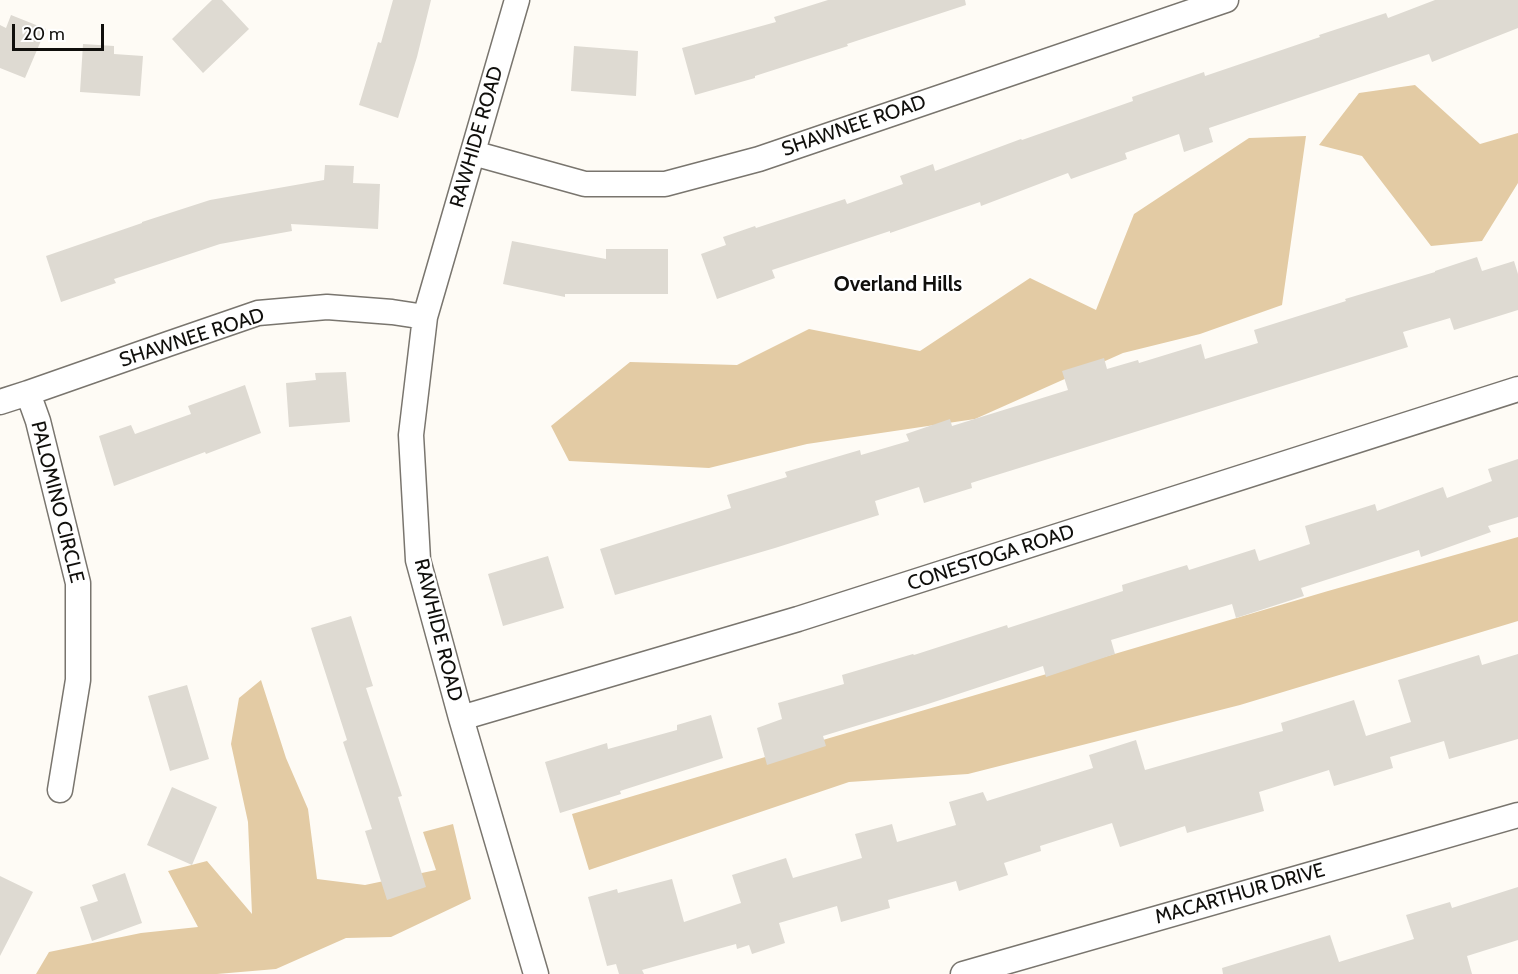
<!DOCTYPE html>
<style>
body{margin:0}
#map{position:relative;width:1518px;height:974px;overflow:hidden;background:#fefbf5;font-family:Cabin,sans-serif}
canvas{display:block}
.scale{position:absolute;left:12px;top:24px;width:92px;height:27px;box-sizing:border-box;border:3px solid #100f0c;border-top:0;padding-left:8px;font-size:18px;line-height:21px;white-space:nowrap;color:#100f0c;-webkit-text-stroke:4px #fff;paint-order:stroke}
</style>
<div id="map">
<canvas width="1518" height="974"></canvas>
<div class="scale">20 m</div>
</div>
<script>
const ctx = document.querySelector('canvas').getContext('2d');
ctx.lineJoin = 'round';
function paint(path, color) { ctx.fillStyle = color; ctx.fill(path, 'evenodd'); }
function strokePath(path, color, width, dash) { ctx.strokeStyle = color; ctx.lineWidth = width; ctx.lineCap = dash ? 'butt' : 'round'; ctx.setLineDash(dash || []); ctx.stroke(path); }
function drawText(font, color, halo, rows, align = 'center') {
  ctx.font = font + ' Cabin,sans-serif'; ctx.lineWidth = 4.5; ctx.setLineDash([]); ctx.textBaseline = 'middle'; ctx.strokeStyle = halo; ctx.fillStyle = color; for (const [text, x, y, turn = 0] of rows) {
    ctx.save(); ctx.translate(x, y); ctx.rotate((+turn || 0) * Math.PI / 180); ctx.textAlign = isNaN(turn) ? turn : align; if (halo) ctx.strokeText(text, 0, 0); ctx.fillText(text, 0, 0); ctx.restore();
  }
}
const green = new Path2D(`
 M 1415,85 L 1480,144 L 1518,133 L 1518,183 L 1482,241 L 1431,246 L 1362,156 L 1319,145 L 1359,93 Z
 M 1306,136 L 1282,305 L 1200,334 L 1123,353 L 975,419 L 807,444 L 709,468 L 569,461 L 551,426 L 630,362 L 737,365 L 809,329 L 920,351 L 1030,278 L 1096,310 L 1134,214 L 1249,138 Z
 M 1518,537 L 1518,621 L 1240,705 L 968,774 L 849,782 L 589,870 L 572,814 L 1328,591 Z
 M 261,680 L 286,758 L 308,809 L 317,879 L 365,885 L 436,870 L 423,832 L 453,824 L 471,899 L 391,937 L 346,938 L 276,969 L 217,974 L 36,974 L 49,952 L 141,933 L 198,927 L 168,871 L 207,861 L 252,914 L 248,822 L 231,744 L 239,698 Z`);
const building = new Path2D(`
 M 212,0 L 222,0 L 249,29 L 203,73 L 172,39 Z
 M 393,0 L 431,0 L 417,57 L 398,118 L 359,105 L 378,42 L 381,43 Z
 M 828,0 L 965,0 L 966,5 L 847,44 L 848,46 L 755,76 L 755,78 L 695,95 L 682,48 L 776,22 L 774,17 Z
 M 1435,0 L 1518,0 L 1518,28 L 1432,62 L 1429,54 L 1209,128 L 1213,142 L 1184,152 L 1179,134 L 1125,153 L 1127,159 L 1071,179 L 1068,173 L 981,206 L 980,202 L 890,233 L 890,231 L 772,270 L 775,278 L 717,299 L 701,254 L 726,245 L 723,237 L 755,226 L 756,228 L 845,199 L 847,204 L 903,184 L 900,176 L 933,164 L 935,171 L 1021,139 L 1022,140 L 1133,101 L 1132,97 L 1204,72 L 1205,76 L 1320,37 L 1319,35 L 1386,13 L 1388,18 Z
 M 11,15 L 46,29 L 25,78 L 0,68 L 0,25 L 6,28 Z
 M 83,44 L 114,46 L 114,54 L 143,56 L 140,96 L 80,92 Z
 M 574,46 L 638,51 L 636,96 L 571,91 Z
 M 325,165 L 354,166 L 353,183 L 380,184 L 378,229 L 291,224 L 292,231 L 220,244 L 114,279 L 116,283 L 61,302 L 46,256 L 142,223 L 142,222 L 210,200 L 324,180 Z
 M 512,241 L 606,259 L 606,249 L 668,249 L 668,294 L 565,294 L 565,297 L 503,284 Z
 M 1477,257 L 1482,271 L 1514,261 L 1518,274 L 1518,310 L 1454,330 L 1450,318 L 1403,332 L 1408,347 L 971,483 L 972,488 L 924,503 L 919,487 L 875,501 L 879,515 L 775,548 L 615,595 L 600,549 L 731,508 L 727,495 L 787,477 L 785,472 L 860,450 L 861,455 L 909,441 L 906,434 L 950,419 L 952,426 L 1068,390 L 1062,371 L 1104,358 L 1107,369 L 1138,360 L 1139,363 L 1201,344 L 1205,359 L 1258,343 L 1254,330 L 1346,301 L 1345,299 L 1435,272 L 1435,271 Z
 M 346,372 L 350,422 L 289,427 L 286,383 L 316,380 L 315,373 Z
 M 245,385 L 261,433 L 206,454 L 205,452 L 114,486 L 99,436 L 131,425 L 135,434 L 191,414 L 188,406 Z
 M 1518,459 L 1518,517 L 1488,526 L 1491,532 L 1421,557 L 1419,550 L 1301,588 L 1304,596 L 1236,618 L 1232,604 L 1111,640 L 1115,654 L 1046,677 L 1043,666 L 928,704 L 823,736 L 826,746 L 767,765 L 757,728 L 782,719 L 778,703 L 844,684 L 842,675 L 913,654 L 914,655 L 1007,625 L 1008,628 L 1123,591 L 1122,585 L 1187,565 L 1189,570 L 1255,549 L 1259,561 L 1310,544 L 1305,526 L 1375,504 L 1377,511 L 1443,487 L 1447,498 L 1492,481 L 1488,469 Z
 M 548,556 L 564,608 L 503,626 L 488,574 Z
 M 351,616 L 373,686 L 366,688 L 402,796 L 398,797 L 426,887 L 387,900 L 365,831 L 372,829 L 343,742 L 347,740 L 311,628 Z
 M 1518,654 L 1518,739 L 1449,759 L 1444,741 L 1390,757 L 1393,768 L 1334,786 L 1329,770 L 1259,792 L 1264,811 L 1187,833 L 1185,826 L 1120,847 L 1112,823 L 1040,846 L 1041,851 L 1004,863 L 1008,875 L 959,891 L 956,881 L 888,900 L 890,908 L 841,922 L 837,906 L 779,923 L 785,943 L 752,954 L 749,945 L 737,949 L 736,944 L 642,970 L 644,974 L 619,974 L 616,964 L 607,966 L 588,897 L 617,889 L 618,893 L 672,879 L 684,922 L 741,903 L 732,875 L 786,858 L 793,878 L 862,858 L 855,834 L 892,824 L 897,842 L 956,825 L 949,802 L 983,792 L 987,801 L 1093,768 L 1089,755 L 1136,740 L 1145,770 L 1283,731 L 1281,723 L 1354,700 L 1366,736 L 1411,722 L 1398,680 L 1479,655 L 1482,665 Z
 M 187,685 L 209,759 L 170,771 L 148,696 Z
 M 711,715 L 723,758 L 620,791 L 621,794 L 560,813 L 545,762 L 607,743 L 608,749 L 677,730 L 677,725 Z
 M 172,787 L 217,807 L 192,865 L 147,845 Z
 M 125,873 L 142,923 L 92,941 L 80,907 L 98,901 L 92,885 Z
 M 0,876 L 33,892 L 0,956 Z
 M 1518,887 L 1518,940 L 1467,956 L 1472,974 L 1223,974 L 1222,968 L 1330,935 L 1339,962 L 1414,939 L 1406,915 L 1450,902 L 1452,908 Z`);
const minor = new Path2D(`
 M 517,0 L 425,317 L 411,435 L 418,560 L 461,718 L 536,974
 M 473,153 L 585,184 L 665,184 L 759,159 L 1226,0
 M 28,393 L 38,421 L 78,583 L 78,680 L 60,790
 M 0,402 L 28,393 L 168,344 L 258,313 L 327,307 L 392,312 L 425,317
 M 461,718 L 798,619 L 1518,389
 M 963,974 L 1518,815`);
const streetNames = [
 ["SHAWNEE ROAD",854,126,-19],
 ["RAWHIDE ROAD",477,137,-74],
 ["SHAWNEE ROAD",192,338,-18],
 ["PALOMINO CIRCLE",57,502,76],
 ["CONESTOGA ROAD",991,558,-18],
 ["RAWHIDE ROAD",438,630,76],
 ["MACARTHUR DRIVE",1240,894,-16]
];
const neighbourhoodNames = [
 ["Overland Hills",898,285]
];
paint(green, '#e3cba4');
paint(building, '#dedad2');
strokePath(minor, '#79756e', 27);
strokePath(minor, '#fff', 24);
drawText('20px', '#100f0c', '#fff', streetNames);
drawText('bold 21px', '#100f0c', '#fff', neighbourhoodNames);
</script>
